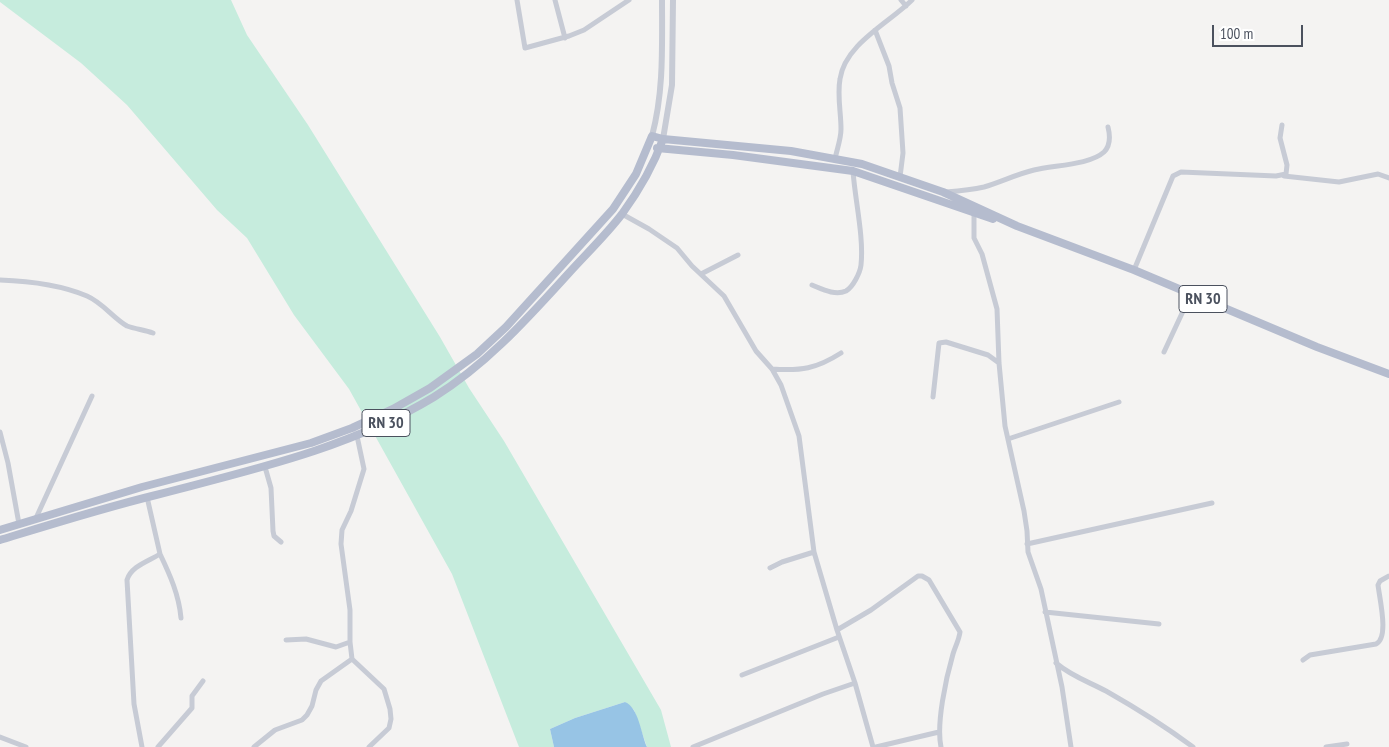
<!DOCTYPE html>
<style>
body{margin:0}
#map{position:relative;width:1389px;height:747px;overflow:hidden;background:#f4f3f2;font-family:"PT Sans Narrow",sans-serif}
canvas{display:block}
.scale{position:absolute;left:1212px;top:25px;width:91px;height:22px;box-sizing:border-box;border:2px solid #4b515e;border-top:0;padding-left:6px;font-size:15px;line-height:18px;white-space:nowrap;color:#4b515e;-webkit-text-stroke:4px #fff;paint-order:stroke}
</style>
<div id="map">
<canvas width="1389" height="747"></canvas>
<div class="scale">100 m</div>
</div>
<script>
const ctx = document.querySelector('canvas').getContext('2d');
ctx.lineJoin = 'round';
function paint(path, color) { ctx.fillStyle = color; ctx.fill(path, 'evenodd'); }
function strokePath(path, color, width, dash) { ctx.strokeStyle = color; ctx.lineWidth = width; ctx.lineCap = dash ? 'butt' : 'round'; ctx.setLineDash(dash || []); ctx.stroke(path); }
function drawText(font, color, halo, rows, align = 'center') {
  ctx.font = font + ' "PT Sans Narrow",sans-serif'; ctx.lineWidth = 4; ctx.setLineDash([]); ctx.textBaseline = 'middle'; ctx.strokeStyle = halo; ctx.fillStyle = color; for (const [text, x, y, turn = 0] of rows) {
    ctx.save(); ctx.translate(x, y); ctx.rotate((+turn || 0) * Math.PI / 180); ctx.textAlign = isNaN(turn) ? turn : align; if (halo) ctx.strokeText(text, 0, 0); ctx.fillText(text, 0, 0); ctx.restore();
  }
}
const green = new Path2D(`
 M 0,0 L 231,0 L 247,35 L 308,125 L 440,337 L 469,388 L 504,441 L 661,710 L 671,747 L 647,747 L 634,710 L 625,702 L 575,718 L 550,729 L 554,747 L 519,747 L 452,574 L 349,389 L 294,315 L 247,238 L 217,210 L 127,105 L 81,63 L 0,2 Z`);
const water = new Path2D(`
 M 625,702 C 639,708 641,734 647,747 L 554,747 L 550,729 L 575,718 Z`);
const minor = new Path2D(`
 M 517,0 L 525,48 L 569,36 L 584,30 L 629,0
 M 555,0 L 565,38
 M 901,0 L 906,6
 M 875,30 L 889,66 L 892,83 L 900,108 L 903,153 L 900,177
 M 835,159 C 837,149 841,139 841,129 C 841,112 837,95 840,79 C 845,44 889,23 912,0
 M 1284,176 L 1339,182 L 1378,174 L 1389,178
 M 946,192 C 959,191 971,190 984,187 C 1001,182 1017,174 1034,170 C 1054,165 1090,165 1104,152 C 1111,145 1110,135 1108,127
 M 622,214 L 649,229 L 677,248 L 692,266 L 724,296 L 756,351 L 772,369 L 781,385 L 799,436 L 814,552 L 837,630 L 855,683 L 873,747
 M 974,214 L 974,238 L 982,254 L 997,309 L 999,363 L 1005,426 L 1024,511 L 1027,531 L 1028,552 L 1041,589 L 1062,687 L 1071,747
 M 1134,270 L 1173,176 L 1181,172 L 1276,176 L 1286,174 L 1287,165 L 1280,138 L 1282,125
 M 701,274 L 738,255
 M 0,280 C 28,281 61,285 87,296 C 103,303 113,318 127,326 C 135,329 145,330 153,333
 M 812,285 C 822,289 835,296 846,291 C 853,287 860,273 861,265 C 864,237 855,200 853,171
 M 1164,352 L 1191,294
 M 772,369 C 801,371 816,369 841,353
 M 933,397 L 939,343 L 946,342 L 988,355 L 999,363
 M 0,432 L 8,463 L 19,524
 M 357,436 L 364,469 L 351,511 L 342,530 L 341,544 L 350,610 L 350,642 L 352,659 L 384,689 L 390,709 L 391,719 L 389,728 L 369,747
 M 1008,439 L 1119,402
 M 265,467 L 271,488 L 273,531 L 274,536 L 281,542
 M 36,518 L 92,396
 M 1027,544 L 1212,503
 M 160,554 C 170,575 179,595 181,618
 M 770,568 L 782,562 L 814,552
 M 1045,612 L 1159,624
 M 837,630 L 871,610 L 918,576 L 922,576 L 929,580 L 960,632 C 959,640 955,647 953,654 C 946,678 936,724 941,747
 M 286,640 L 306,639 L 336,647 L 350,642
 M 1303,660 L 1310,655 L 1376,644 C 1389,638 1380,601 1378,585 L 1380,581 L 1389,576
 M 1056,663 C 1071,676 1089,682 1106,691 C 1136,708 1166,727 1193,747
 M 742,675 L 839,637
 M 0,737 L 26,747
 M 142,747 L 134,704 L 127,580 C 131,566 149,561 160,554 L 147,497
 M 158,747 L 192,708 L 192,696 L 203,681
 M 254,747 L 275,730 L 302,720 L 307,715 L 312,706 L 316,690 L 321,681 L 352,659
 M 693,747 L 823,694 L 855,683
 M 876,747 L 939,732
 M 1326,747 L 1347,744`);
const tertiary = new Path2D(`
 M 652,136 C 664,91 662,46 662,0
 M 663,139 L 672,85 L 673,0`);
const primary = new Path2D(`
 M 657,148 L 733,155 L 853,171 L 993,219
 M 0,530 L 142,487 L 311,443 L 352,428 L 393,409 L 430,388 L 477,354 L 506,327 L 613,209 L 636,174 L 652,136 L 663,139 L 791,151 L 862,164 L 943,192 L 1017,226 L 1134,270 L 1317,347 L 1389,374
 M 0,540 C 52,524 103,508 156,495 C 251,470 348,449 434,397 C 486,365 527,319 568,274 C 586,254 606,235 622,214 C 638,192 654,164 663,139`);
const shields = [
 [1203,299,48],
 [386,423,48]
];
const shieldNames = [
 ["RN 30",1203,299],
 ["RN 30",386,423]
];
paint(green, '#c6ecdd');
paint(water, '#97c4e5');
strokePath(minor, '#c7cbd5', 5);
strokePath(tertiary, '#c7cbd5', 6);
strokePath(primary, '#b5bcce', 8);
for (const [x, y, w] of shields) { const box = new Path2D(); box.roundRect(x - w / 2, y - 13.5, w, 27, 4); ctx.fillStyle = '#fff'; ctx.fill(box); strokePath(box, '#4b515e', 1); }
drawText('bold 16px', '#4b515e', null, shieldNames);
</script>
